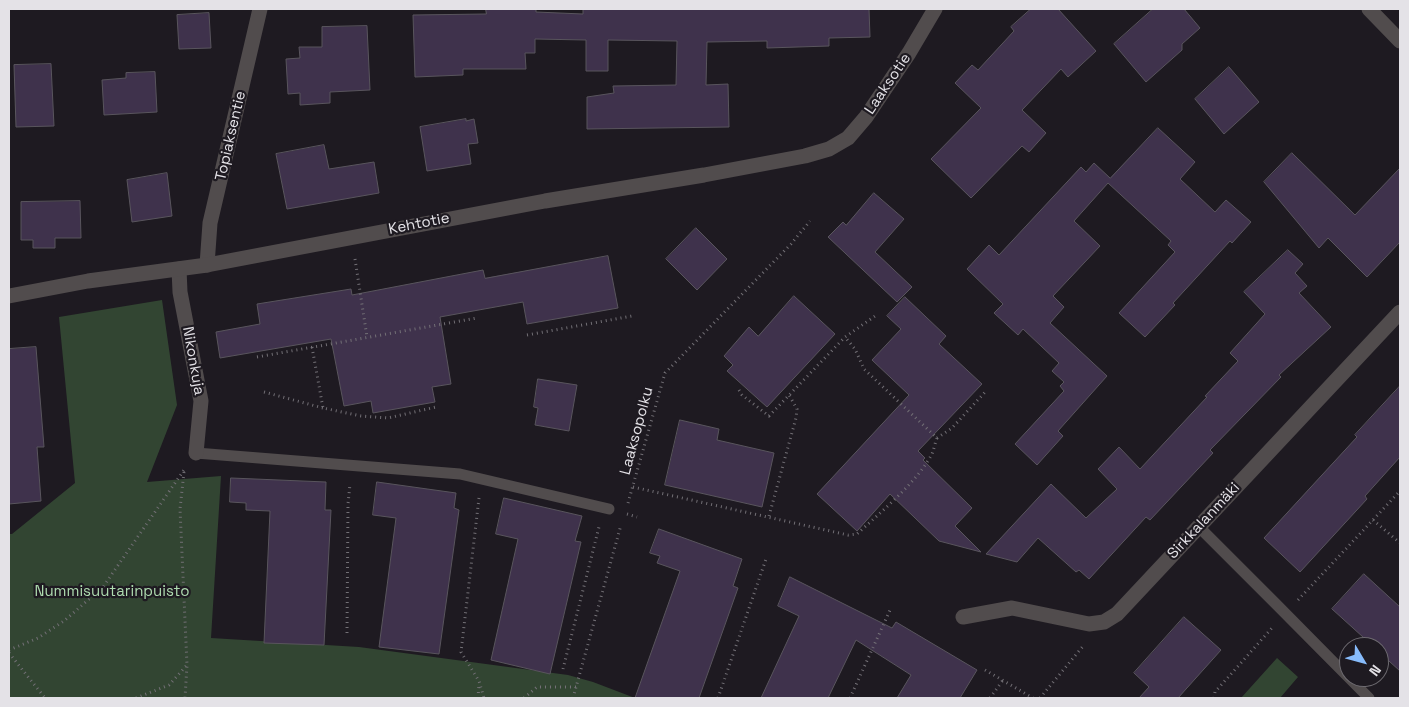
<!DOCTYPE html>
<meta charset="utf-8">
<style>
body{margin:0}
#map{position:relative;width:1409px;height:707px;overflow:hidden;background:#1e1a21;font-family:"Space Grotesk",sans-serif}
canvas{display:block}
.frame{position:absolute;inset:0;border:10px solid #e4e2e7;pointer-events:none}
.north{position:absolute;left:1339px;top:637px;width:50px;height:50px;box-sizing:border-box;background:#1e1a21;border:1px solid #6d6a70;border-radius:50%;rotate:127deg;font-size:14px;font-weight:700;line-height:20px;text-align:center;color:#e4e2e7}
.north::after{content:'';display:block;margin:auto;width:18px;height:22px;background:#87bbfb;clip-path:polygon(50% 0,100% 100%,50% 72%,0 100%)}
</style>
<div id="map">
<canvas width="1409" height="707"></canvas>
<div class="frame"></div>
<div class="north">N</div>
</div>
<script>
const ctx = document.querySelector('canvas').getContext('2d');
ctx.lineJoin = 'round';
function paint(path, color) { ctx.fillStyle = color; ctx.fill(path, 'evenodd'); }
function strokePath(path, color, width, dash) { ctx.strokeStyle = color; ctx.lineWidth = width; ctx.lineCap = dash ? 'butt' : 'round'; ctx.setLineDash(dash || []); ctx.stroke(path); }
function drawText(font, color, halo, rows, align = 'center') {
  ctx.font = font + ' "Space Grotesk",sans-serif'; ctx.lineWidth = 4.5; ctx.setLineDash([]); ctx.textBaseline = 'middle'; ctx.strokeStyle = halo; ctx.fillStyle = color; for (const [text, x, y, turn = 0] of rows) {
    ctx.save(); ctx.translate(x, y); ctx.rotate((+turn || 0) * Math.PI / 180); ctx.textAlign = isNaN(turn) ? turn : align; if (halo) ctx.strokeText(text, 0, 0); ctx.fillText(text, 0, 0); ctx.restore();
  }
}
const green = new Path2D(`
 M 162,300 L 177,405 L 147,482 L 221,476 L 211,638 L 359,647 L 568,675 L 593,682 L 635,698 L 9,698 L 9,534 L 12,534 L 75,483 L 59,317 Z
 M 1277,658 L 1298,677 L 1280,698 L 1241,698 Z`);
const building = new Path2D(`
 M 486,9 L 536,9 L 536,12 L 583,14 L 583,9 L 869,9 L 870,37 L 829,38 L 829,46 L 767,48 L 767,41 L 707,42 L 706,85 L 728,84 L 729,127 L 587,129 L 587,97 L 614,93 L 613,86 L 676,85 L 677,41 L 608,40 L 608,71 L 586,71 L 586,40 L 535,39 L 535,53 L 525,53 L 526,69 L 463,69 L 463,75 L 415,77 L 413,15 L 486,14 Z
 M 1031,9 L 1058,9 L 1096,51 L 1068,77 L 1061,69 L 1022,110 L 1046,133 L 1029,152 L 1022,146 L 971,198 L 931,159 L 981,108 L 955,83 L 972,65 L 978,70 L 1014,31 L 1011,27 Z
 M 1153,9 L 1184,9 L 1200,28 L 1182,44 L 1182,50 L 1146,82 L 1114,44 Z
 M 209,13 L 211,48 L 179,49 L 177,15 Z
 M 367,26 L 370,90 L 330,92 L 330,103 L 300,105 L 300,93 L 288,94 L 286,59 L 300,58 L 299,47 L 322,47 L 322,27 Z
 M 51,64 L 54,126 L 16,127 L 14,65 Z
 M 1229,67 L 1259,102 L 1224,134 L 1195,99 Z
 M 155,72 L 157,112 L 104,115 L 102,80 L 126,78 L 126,73 Z
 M 466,119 L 466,121 L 474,119 L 478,143 L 468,144 L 471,164 L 427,171 L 420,127 Z
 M 1158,128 L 1195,162 L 1180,179 L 1215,212 L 1226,200 L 1251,222 L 1232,243 L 1230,241 L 1173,303 L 1175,305 L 1145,337 L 1119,313 L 1175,252 L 1168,245 L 1171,241 L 1108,183 L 1074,221 L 1100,246 L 1053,296 L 1064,307 L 1050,323 L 1107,376 L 1058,431 L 1063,436 L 1037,465 L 1015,444 L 1064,391 L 1060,386 L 1064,382 L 1052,371 L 1059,363 L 1023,329 L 1018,335 L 994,313 L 1003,304 L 967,269 L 989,245 L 999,255 L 1081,167 L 1086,172 L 1094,163 L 1110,178 Z
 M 324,145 L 329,169 L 374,162 L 379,193 L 287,209 L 276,154 Z
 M 1292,153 L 1355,215 L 1400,168 L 1400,242 L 1367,277 L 1328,238 L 1319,248 L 1264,182 Z
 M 167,173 L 172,216 L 132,222 L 127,180 Z
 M 874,193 L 904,219 L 875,252 L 912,287 L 897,302 L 828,237 L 843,222 L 846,225 Z
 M 80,201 L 81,238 L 55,238 L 55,248 L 33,248 L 33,240 L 21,240 L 21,202 Z
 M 696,228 L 727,259 L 697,290 L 666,259 Z
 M 1288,250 L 1303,264 L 1295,273 L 1307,286 L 1299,293 L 1331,327 L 1279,375 L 1281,377 L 1210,450 L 1213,453 L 1150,520 L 1146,517 L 1089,579 L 1079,570 L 1076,572 L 1038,538 L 1017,562 L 986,554 L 1051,484 L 1086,518 L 1117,489 L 1098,469 L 1119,447 L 1140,469 L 1207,397 L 1205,396 L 1238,361 L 1230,353 L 1265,314 L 1244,292 Z
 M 608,256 L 618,308 L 527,324 L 523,302 L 440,317 L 451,384 L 432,387 L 435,402 L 373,413 L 371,401 L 344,406 L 331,339 L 220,358 L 216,332 L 260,324 L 257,304 L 351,289 L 352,295 L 483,270 L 485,278 Z
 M 794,296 L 835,334 L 767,407 L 727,371 L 733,365 L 724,356 L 749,327 L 758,336 Z
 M 905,297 L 946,336 L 939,344 L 982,384 L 918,451 L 925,458 L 923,460 L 972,508 L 955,526 L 981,552 L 939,541 L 890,494 L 857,531 L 817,494 L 909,395 L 872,360 L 901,329 L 887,316 Z
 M 36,347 L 44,447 L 37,447 L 41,501 L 9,504 L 9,349 Z
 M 538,379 L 577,385 L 569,431 L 535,425 L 538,408 L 534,407 Z
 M 1400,386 L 1400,457 L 1365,496 L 1367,499 L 1300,572 L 1264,538 L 1357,437 L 1355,435 Z
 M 680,420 L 719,429 L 717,440 L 774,453 L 762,507 L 665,485 Z
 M 231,478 L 326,482 L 325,510 L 331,510 L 324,645 L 264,643 L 270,511 L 246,510 L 246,503 L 230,502 Z
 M 377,482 L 456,493 L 454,508 L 459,510 L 439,654 L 379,647 L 396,518 L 373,515 Z
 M 504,498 L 582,516 L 575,541 L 581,542 L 550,674 L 491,660 L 518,539 L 496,534 Z
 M 659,529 L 742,559 L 733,586 L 738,588 L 699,698 L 635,698 L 680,571 L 657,563 L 660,556 L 650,553 Z
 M 1364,574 L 1400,607 L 1400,671 L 1379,652 L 1379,647 L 1374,647 L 1332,609 Z
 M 790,577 L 892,628 L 896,622 L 977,670 L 960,698 L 897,698 L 911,675 L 856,640 L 828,698 L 761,698 L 799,616 L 778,606 Z
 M 1184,617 L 1221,650 L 1178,698 L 1139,698 L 1149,687 L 1134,673 Z`);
const path = new Path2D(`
 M 355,259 L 367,337
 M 527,335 L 632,316
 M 312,347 L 323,408 L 361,416 L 388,418 L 436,407
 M 257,357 L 477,318
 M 739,390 L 742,395 L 769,416 L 845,337 L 878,314
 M 264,392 L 323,408
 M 937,438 L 952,428 L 987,390
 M 184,472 L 180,509 L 187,665 L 185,698
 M 633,487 L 848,535 L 857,534 C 881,512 917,482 932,454 C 934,449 935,443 937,438 L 864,369 L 855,349 L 845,337
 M 479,498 L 461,652 L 479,681 L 484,698
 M 628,503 L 665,373 L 791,244 L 810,221
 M 627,514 L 637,517
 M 769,516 L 796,418 L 797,409 L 789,395
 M 1373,520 L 1400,543
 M 1298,600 L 1400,491
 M 347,633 L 348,504 L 350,484
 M 9,650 L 38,638 L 64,621 L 103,587 L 184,470
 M 9,653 L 45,698
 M 563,669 L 599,527
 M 985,670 L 1033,698
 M 136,698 L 169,685 L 187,665
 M 478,698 L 479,684
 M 524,698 L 537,687 L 576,687
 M 573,698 L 621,525
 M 718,698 L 766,559
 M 850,698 L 891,608
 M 990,698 L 1003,680
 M 1040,698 L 1084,645
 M 1214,698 L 1215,692 L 1272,628`);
const service = new Path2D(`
 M 196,453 L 460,474 L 609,509
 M 1199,527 L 1277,605 L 1369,698`);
const minor = new Path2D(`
 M 1369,9 L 1400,41
 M 207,265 L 210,223 L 260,9
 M 179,269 L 180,292 L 201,401 L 196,453
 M 963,617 L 1012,608 L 1089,624 L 1104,622 L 1117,614 L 1400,312`);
const tertiary = new Path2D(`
 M 9,296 L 88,281 L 207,265 L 545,201 L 704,175 L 805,156 L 829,149 L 848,138 L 866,117 L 909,53 L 935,9`);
const streetNames = [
 ["Laaksotie",888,84,-56],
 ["Topiaksentie",231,136,-77],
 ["Kehtotie",419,224,-11],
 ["Nikonkuja",193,361,80],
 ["Laaksopolku",637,431,-75],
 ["Sirkkalanmäki",1204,521,-47]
];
const parkNames = [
 ["Nummisuutarinpuisto",112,592]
];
paint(green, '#324532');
paint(building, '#3f324c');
strokePath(building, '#59555d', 1);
strokePath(path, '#737076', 3, [1, 4]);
strokePath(service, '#514c4d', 11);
strokePath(minor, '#514c4d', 15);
strokePath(tertiary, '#514c4d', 15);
drawText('15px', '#e4e2e7', '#1e1a21', streetNames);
drawText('15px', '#afdcb0', '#1e1a21', parkNames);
</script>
